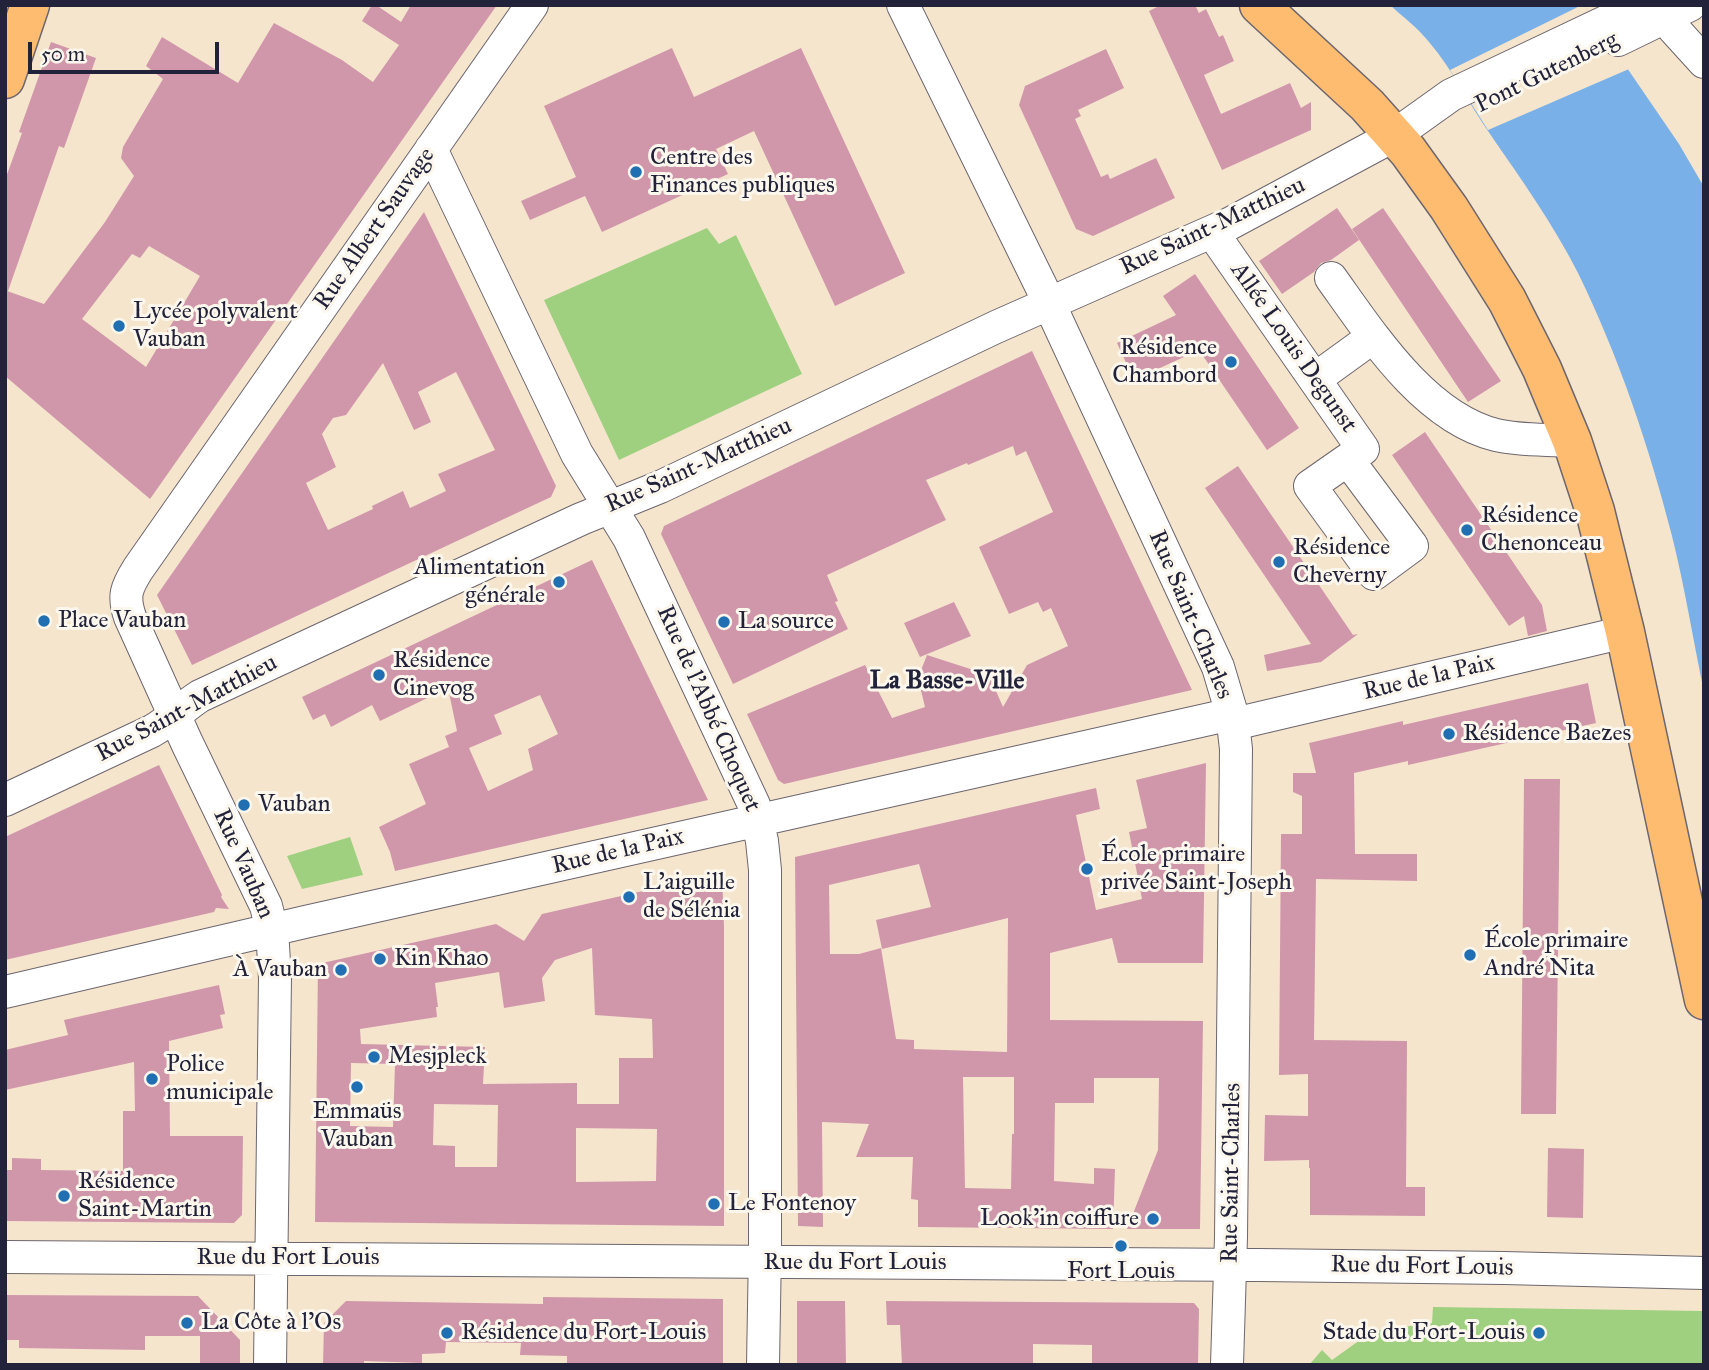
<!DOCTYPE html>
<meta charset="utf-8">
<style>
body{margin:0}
#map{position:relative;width:1709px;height:1370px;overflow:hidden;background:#f6e5cd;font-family:"IM FELL Great Primer",serif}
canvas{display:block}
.frame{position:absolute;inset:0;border:7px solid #22223b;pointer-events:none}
.scale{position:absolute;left:28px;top:42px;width:191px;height:32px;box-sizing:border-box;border:4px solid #22223b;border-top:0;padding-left:9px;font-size:21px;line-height:24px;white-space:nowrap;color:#22223b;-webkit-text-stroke:5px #fbf7ec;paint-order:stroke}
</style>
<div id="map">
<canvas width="1709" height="1370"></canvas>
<div class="frame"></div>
<div class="scale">50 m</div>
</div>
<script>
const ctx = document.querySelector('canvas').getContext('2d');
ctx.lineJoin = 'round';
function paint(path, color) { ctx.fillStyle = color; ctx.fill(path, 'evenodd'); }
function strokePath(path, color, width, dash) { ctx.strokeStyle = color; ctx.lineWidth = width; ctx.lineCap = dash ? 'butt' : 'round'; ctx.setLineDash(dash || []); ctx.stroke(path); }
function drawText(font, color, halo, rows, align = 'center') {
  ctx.font = font + ' "IM FELL Great Primer",serif'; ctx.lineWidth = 6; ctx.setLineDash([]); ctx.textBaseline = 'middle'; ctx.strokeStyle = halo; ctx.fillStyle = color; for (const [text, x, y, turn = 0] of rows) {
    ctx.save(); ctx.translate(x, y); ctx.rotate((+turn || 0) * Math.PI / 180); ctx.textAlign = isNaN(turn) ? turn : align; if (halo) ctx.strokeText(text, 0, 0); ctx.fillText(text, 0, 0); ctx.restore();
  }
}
const green = new Path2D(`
 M 707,228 L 719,244 L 736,235 L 802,374 L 619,460 L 544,300 Z
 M 350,837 L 363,875 L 302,889 L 287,856 Z
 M 1433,1307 L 1704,1311 L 1704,1365 L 1309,1365 L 1322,1350 L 1332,1360 L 1360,1340 L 1380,1330 L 1432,1323 Z`);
const water = new Path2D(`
 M 1390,5 L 1584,5 L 1679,144 L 1704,187 L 1704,692 C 1693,640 1685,588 1672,536 C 1649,446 1619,357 1578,273 C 1553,224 1521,179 1490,134 C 1469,104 1453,70 1429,42 C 1418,28 1403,17 1390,5 Z`);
const pier = new Path2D(`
 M 1582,5 L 1584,5 L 1629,69 L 1488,130 L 1450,70 Z`);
const building = new Path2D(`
 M 372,5 L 376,5 L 401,22 L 411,5 L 497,5 L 150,499 L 5,376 L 5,180 L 22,133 L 19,132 L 51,42 L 96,58 L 64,148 L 59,146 L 8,291 L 7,291 L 44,304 L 105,222 L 134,176 L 121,158 L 123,147 L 163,79 L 146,66 L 162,37 L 238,83 L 274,23 L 342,60 L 373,82 L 399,45 L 362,21 ZM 149,246 L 200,276 L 146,367 L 82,319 L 132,254 L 140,258 Z
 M 1161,5 L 1195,5 L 1199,13 L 1206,9 L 1219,37 L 1223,35 L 1234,61 L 1204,75 L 1221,114 L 1290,83 L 1301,108 L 1311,102 L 1311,130 L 1222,170 L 1149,11 Z
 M 672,48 L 694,97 L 801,48 L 905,273 L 835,306 L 754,131 L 716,149 L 728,174 L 602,232 L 585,196 L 530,220 L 521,201 L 576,177 L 544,106 Z
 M 1106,49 L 1124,88 L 1078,110 L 1081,116 L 1075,119 L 1101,177 L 1108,174 L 1110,179 L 1156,158 L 1175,198 L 1093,236 L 1076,229 L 1019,105 L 1025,86 Z
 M 1337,208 L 1359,240 L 1331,260 L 1321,263 L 1314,272 L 1282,294 L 1259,261 Z
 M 1383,208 L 1501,381 L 1468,402 L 1352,229 Z
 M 424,212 L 556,486 L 551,497 L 192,665 L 157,595 ZM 383,363 L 414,430 L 431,422 L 418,392 L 456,372 L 495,450 L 438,474 L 446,491 L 410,508 L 403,491 L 372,506 L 373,509 L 328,530 L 306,483 L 336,467 L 322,434 L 333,418 L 346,415 Z
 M 1195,274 L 1299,428 L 1267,450 L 1199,350 L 1134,380 L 1117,343 L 1176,315 L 1163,296 Z
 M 1032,351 L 1192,690 L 784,784 L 778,780 L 747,714 L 865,665 L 892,718 L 925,707 L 918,678 L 927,655 L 989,675 L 1003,707 L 1027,665 L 1068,646 L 1051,608 L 1043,612 L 1038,602 L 1009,614 L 979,547 L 1053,512 L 1026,451 L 1016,456 L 1013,446 L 968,465 L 967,463 L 926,480 L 946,520 L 827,575 L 838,601 L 835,602 L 848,629 L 733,684 L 661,534 L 664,526 Z
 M 1425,432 L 1542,605 L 1547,631 L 1528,636 L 1524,616 L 1509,626 L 1392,455 Z
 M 1238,466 L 1353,635 L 1358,634 L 1321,662 L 1267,671 L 1264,655 L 1311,644 L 1205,488 Z
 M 592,560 L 708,800 L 395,871 L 390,852 L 379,827 L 426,804 L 409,764 L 449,747 L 445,736 L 457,731 L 448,688 L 380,721 L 372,705 L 331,727 L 325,714 L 313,720 L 302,697 ZM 540,695 L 558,734 L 528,749 L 533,770 L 488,791 L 469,748 L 502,734 L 494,715 Z
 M 954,602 L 971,636 L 920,657 L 904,623 Z
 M 1588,683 L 1596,723 L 1408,765 L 1408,761 L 1354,773 L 1355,854 L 1417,854 L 1417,881 L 1316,879 L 1314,1040 L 1407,1041 L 1406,1187 L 1425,1187 L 1425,1216 L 1310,1215 L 1310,1168 L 1309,1168 L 1309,1160 L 1264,1161 L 1265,1115 L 1308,1116 L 1308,1074 L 1279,1075 L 1281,834 L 1302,834 L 1302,796 L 1293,792 L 1293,773 L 1316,773 L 1309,743 L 1403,721 L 1403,725 Z
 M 1206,763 L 1203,963 L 1118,963 L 1112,938 L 1050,953 L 1050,1020 L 1203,1021 L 1200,1229 L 1127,1229 L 1158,1150 L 1159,1078 L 1094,1078 L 1094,1103 L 1055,1103 L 1054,1181 L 1094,1184 L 1094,1168 L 1115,1169 L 1113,1229 L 918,1227 L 918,1200 L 911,1199 L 913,1157 L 856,1157 L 869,1124 L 822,1122 L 823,1227 L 798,1226 L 795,857 L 1096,788 L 1100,809 L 1076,815 L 1096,910 L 1142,899 L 1129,832 L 1147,828 L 1136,780 ZM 919,864 L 931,907 L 876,920 L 882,949 L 1008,918 L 1007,1052 L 914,1049 L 914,1040 L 896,1039 L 881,948 L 859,954 L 830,954 L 829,885 ZM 963,1077 L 1014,1077 L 1014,1134 L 1012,1134 L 1011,1189 L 965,1188 Z
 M 159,765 L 222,895 L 221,897 L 229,909 L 216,908 L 214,912 L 5,960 L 5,837 Z
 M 1524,779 L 1560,779 L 1556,1114 L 1521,1114 Z
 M 722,873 L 724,927 L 724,1226 L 315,1222 L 318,964 L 496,924 L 524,941 L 542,914 ZM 592,948 L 595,1015 L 652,1019 L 653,1058 L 619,1058 L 619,1104 L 577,1104 L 577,1083 L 483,1084 L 485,1047 L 361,1044 L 360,1029 L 437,1017 L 436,1007 L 438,1007 L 435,983 L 499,972 L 504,1008 L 545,1001 L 542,978 L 555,960 ZM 351,1063 L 395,1064 L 393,1127 L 350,1126 ZM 434,1104 L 498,1105 L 497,1167 L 455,1167 L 455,1146 L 433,1145 ZM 576,1128 L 657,1129 L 656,1181 L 576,1182 Z
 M 219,985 L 225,1014 L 220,1015 L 223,1028 L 169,1041 L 170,1136 L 243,1136 L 242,1215 L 234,1223 L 5,1221 L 5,1170 L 12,1170 L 12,1158 L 41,1159 L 41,1170 L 123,1171 L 123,1111 L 135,1111 L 134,1062 L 5,1090 L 5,1050 L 68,1035 L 64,1020 Z
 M 1548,1148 L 1584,1149 L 1583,1218 L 1547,1217 Z
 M 5,1295 L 198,1296 L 240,1340 L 240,1365 L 200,1365 L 200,1336 L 145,1336 L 145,1350 L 19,1348 L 19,1340 L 5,1340 Z
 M 543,1297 L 723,1299 L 723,1365 L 567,1365 L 567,1356 L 520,1355 L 521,1343 L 446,1342 L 445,1353 L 422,1354 L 422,1363 L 364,1361 L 364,1365 L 323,1365 L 324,1323 L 346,1301 L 543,1304 Z
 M 797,1301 L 845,1301 L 846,1365 L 797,1365 Z
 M 886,1301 L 1194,1303 L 1199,1309 L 1198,1365 L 1092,1365 L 1092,1345 L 1033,1344 L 1033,1365 L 902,1365 L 900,1325 L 887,1325 Z`);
const minor = new Path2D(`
 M 903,5 L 1041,286 L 1218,667 L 1232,714 L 1236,749 L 1231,1237 L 1227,1365
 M 1658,5 L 1674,29 L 1704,62
 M 1618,40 L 1690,5
 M 431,149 L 577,454 L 629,538 L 754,805 L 762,841 L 765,870 L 765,1249 L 763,1365
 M 1212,232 L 1363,449 L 1310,486 L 1374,574 L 1412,546 L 1348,460
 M 1331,278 C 1372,335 1424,417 1496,435 C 1521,441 1547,439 1572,441
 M 1315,379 L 1373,337
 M 1234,724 L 1625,632
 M 5,800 L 152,731 C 170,721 183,707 200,696 L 581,519 L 660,487 L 996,327 L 1229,224 L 1395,135 L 1451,95 L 1641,5
 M 5,992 L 305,922 L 1232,714
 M 5,1257 L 1259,1265 L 1504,1268 L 1704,1273
 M 270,1365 L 275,978 L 272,930 L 266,906 L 187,743 L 130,617 C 123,596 126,588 138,569 L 532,5`);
const major = new Path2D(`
 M 1259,5 L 1367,105 L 1408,151 L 1449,208 L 1507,300 L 1542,369 L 1572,441 L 1595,511 L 1625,632 L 1704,1000
 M 5,79 L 30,5`);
const markers = [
 [636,172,7,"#1f6fb2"],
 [119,326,7,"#1f6fb2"],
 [1231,362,7,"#1f6fb2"],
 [1467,530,7,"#1f6fb2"],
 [1279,562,7,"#1f6fb2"],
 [559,582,7,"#1f6fb2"],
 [44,621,7,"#1f6fb2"],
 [724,622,7,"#1f6fb2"],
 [379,675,7,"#1f6fb2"],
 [1449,734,7,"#1f6fb2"],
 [244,805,7,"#1f6fb2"],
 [1087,869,7,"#1f6fb2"],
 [629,897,7,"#1f6fb2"],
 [1470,955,7,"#1f6fb2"],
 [380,959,7,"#1f6fb2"],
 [341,970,7,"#1f6fb2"],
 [374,1057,7,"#1f6fb2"],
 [152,1079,7,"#1f6fb2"],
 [357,1087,7,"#1f6fb2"],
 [64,1196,7,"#1f6fb2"],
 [714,1204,7,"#1f6fb2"],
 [1153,1219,7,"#1f6fb2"],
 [1121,1246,7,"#1f6fb2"],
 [187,1323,7,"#1f6fb2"],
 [447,1333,7,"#1f6fb2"],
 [1539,1333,7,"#1f6fb2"]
];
const streetNames = [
 ["Pont Gutenberg",1547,73,-26],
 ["Rue Saint-Matthieu",1213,227,-25],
 ["Rue Albert Sauvage",375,229,-55],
 ["Allée Louis Degunst",1293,348,55],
 ["Rue Saint-Matthieu",699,466,-24],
 ["Rue Saint-Charles",1190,615,67],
 ["Rue de la Paix",1429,678,-13],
 ["Rue Saint-Matthieu",187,709,-28],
 ["Rue de l'Abbé Choquet",708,709,66],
 ["Rue de la Paix",618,852,-13],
 ["Rue Vauban",243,864,66],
 ["Rue Saint-Charles",1232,1173,-89],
 ["Rue du Fort Louis",288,1258],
 ["Rue du Fort Louis",855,1263],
 ["Rue du Fort Louis",1422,1267,1]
];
const poiNames = [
 ["Centre des",650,158],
 ["Finances publiques",650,186],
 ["Lycée polyvalent",133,312],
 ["Vauban",133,340],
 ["Résidence",1217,348,"right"],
 ["Chambord",1217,376,"right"],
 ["Résidence",1481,516],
 ["Chenonceau",1481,544],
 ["Résidence",1293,548],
 ["Cheverny",1293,576],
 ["Alimentation",545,568,"right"],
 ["générale",545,596,"right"],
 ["Place Vauban",58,621],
 ["La source",738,622],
 ["Résidence",393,661],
 ["Cinevog",393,689],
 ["Résidence Baezes",1463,734],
 ["Vauban",258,805],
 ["École primaire",1101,855],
 ["privée Saint-Joseph",1101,883],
 ["L'aiguille",643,883],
 ["de Sélénia",643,911],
 ["École primaire",1484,941],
 ["André Nita",1484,969],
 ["Kin Khao",394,959],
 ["À Vauban",327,970,"right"],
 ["Mesjpleck",388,1057],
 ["Police",166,1065],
 ["municipale",166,1093],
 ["Emmaüs",357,1112,"center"],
 ["Vauban",357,1140,"center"],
 ["Résidence",78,1182],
 ["Saint-Martin",78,1210],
 ["Le Fontenoy",728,1204],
 ["Look'in coiffure",1139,1219,"right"],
 ["Fort Louis",1121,1272,"center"],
 ["La Côte à l'Os",201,1323],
 ["Résidence du Fort-Louis",461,1333],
 ["Stade du Fort-Louis",1525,1333,"right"]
];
const neighbourhoodNames = [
 ["La Basse-Ville",947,682]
];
paint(green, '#9ed080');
paint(water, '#7ab0e8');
paint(pier, '#f6e5cd');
paint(building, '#d097ab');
strokePath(minor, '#6c666e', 34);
strokePath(major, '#6c666e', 41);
strokePath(minor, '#fff', 32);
strokePath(major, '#febc71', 38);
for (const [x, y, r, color] of markers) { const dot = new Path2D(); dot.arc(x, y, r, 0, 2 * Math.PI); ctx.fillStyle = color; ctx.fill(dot); strokePath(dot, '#fbf7ec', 2.5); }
drawText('24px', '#22223b', '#fbf7ec', streetNames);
drawText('24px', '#22223b', '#fbf7ec', poiNames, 'left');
drawText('bold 26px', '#22223b', '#fbf7ec', neighbourhoodNames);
</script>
